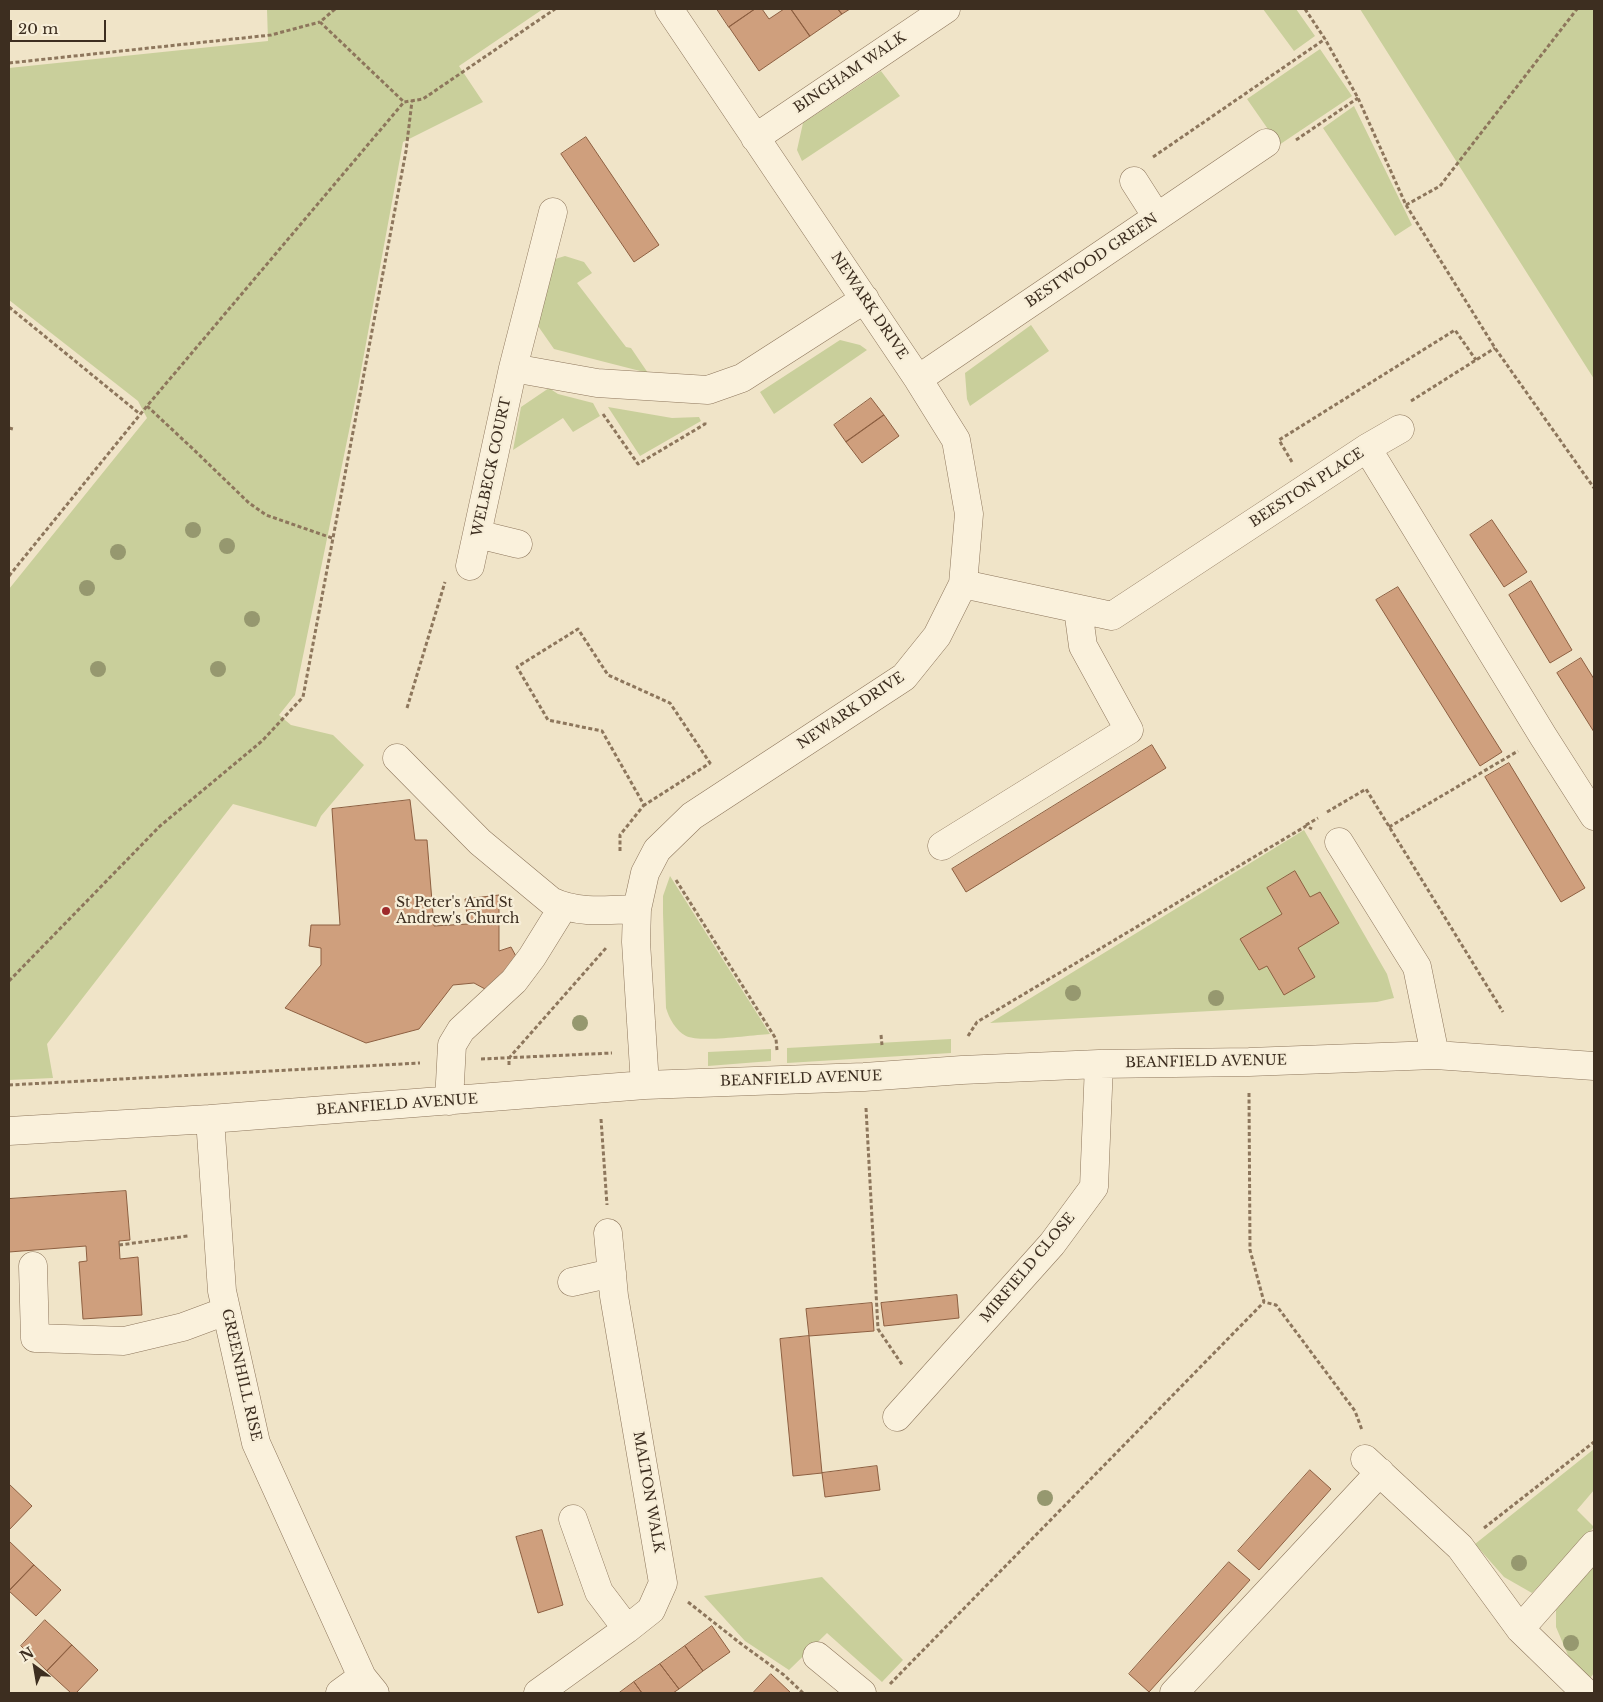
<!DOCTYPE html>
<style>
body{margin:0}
#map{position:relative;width:1603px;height:1702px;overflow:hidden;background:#f0e4c8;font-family:"Libre Baskerville",serif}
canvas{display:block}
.frame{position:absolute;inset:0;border:10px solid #3d2e20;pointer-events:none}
.north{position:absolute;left:10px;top:1642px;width:50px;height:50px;-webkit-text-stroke:4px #f7eed8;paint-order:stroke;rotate:328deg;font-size:14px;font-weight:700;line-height:20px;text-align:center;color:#3d2e20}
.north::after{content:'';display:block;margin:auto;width:18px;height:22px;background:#3d2e20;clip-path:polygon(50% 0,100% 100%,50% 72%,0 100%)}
.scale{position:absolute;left:10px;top:20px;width:96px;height:22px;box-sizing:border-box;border:2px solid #3d2e20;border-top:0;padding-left:6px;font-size:15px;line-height:18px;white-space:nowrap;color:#3d2e20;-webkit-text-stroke:4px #f7eed8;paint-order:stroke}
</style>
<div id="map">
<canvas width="1603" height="1702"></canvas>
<div class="frame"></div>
<div class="north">N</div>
<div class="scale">20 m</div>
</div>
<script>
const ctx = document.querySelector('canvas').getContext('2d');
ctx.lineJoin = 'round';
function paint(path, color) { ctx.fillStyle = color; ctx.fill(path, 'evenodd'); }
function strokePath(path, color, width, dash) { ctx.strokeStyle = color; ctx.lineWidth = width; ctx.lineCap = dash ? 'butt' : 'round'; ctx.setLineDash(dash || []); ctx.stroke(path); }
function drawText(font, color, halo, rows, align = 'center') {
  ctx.font = font + ' "Libre Baskerville",serif'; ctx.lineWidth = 4.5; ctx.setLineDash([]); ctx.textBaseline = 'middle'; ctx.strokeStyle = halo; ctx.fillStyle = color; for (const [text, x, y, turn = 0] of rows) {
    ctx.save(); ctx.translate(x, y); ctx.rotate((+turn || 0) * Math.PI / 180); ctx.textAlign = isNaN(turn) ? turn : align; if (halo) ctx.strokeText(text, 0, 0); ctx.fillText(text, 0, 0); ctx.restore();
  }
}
const green = new Path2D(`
 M 267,9 L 543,9 L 459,66 L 483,102 L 403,142 L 358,387 L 295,695 L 279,715 L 291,725 L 333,735 L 364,765 L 321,816 L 316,827 L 233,804 L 47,1044 L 53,1078 L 9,1080 L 9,589 L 147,418 L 138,401 L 9,300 L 9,68 L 268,41 Z
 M 1263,9 L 1296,9 L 1315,36 L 1294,51 Z
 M 1360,9 L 1594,9 L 1594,379 Z
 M 1320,49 L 1352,96 L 1279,145 L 1247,99 Z
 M 881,71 L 900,96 L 802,161 L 797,150 L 803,123 Z
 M 1354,106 L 1412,225 L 1395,236 L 1323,128 Z
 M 565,256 L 584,262 L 592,273 L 577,283 L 626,347 L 631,348 L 648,373 L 554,349 L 538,326 L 552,262 L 555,259 Z
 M 1031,325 L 1049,351 L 970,406 L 967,399 L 965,373 Z
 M 840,340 L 860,345 L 867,350 L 774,414 L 760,392 Z
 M 549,388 L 558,394 L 593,403 L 600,416 L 573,432 L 563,418 L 513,450 L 521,407 Z
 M 608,407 L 672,418 L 699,417 L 701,421 L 640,456 Z
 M 1304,830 L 1387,974 L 1394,998 L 1377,1002 L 990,1023 Z
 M 670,876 L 770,1034 C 751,1035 701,1043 686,1036 C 676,1031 669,1018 666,1008 L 663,913 L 663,896 Z
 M 951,1039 L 951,1053 L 787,1063 L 787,1048 Z
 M 771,1049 L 771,1061 L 708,1066 L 708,1052 Z
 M 1594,1449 L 1594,1490 L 1577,1510 L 1594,1527 L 1532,1593 L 1504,1577 L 1475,1544 Z
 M 1594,1565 L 1594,1673 L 1588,1681 L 1573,1667 L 1556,1627 L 1556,1610 L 1559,1602 Z
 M 822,1577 L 903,1660 L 882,1682 L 827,1633 L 789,1670 L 745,1641 L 704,1596 Z`);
const building = new Path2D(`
 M 717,9 L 755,9 L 729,27 Z
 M 755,9 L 762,9 L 769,19 L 784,9 L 791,9 L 810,36 L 759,71 L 729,27 Z
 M 791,9 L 838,9 L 842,14 L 810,36 Z
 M 838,9 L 850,9 L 842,14 Z
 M 586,137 L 659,245 L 634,262 L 561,154 Z
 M 871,398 L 884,415 L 846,442 L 834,425 Z
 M 884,415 L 899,436 L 862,463 L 846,442 Z
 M 1492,520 L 1527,572 L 1504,587 L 1470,535 Z
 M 1531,581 L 1572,650 L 1550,663 L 1509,595 Z
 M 1398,587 L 1502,752 L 1480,766 L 1376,600 Z
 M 1581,658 L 1594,679 L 1594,732 L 1557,673 Z
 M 1152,745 L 1166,768 L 966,892 L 952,869 Z
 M 1509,763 L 1585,888 L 1561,902 L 1485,777 Z
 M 410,800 L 415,840 L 427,840 L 434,926 L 468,924 L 465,899 L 499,895 L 499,951 L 511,947 L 518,960 L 485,989 L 474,983 L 453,985 L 419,1029 L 366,1043 L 285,1008 L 321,965 L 321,948 L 309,946 L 311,925 L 340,925 L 332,809 Z
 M 1295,871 L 1310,897 L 1320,892 L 1339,923 L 1298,948 L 1315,977 L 1284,995 L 1267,966 L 1259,970 L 1240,939 L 1282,914 L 1267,888 Z
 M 126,1191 L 130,1240 L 119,1241 L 120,1259 L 138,1257 L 142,1315 L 83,1319 L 79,1262 L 87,1261 L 86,1246 L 9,1252 L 9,1199 Z
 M 957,1295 L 959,1318 L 884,1326 L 881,1303 Z
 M 872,1303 L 874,1331 L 809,1336 L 806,1309 Z
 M 809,1336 L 822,1473 L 793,1476 L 780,1339 Z
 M 877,1466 L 880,1490 L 825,1497 L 822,1473 Z
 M 1310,1470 L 1331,1489 L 1259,1570 L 1238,1551 Z
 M 9,1484 L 32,1506 L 9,1530 Z
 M 542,1530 L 563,1605 L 538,1613 L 516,1537 Z
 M 9,1541 L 34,1565 L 9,1591 Z
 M 1229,1562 L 1250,1580 L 1149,1692 L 1129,1674 Z
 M 34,1565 L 61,1590 L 36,1616 L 9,1591 Z
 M 45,1620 L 72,1645 L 47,1671 L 21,1646 Z
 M 712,1626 L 730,1652 L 703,1671 L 685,1646 Z
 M 72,1645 L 98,1670 L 76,1693 L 71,1693 L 47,1671 Z
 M 685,1646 L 703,1671 L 679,1689 L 660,1664 Z
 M 660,1664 L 679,1689 L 673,1693 L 642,1693 L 634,1682 Z
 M 771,1674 L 791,1693 L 753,1693 Z
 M 634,1682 L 642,1693 L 619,1693 Z`);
const path = new Path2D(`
 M 335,9 L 320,22 L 404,102
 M 1305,9 L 1325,39 L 1358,98 L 1406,205 L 1495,348 L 1594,488
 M 9,63 L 271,35 L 320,22
 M 1296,140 L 1358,98
 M 1153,157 L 1325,39
 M 1406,205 L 1440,186 L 1577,9
 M 9,307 L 140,414
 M 1411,401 L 1495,348
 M 147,406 L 193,449 L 249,503 L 266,515 L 332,538
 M 603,414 L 638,464 L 705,424 L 705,420
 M 9,428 L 13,429
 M 1292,462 L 1279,440 L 1455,330 L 1476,360
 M 9,576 L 147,406 L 404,102 L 423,99 L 555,9
 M 407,708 L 445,582
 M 643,806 L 710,763
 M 1327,812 L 1366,789 L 1503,1012
 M 1306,825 L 1318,818
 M 1389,827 L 1518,751
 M 620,851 L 620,835 L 644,805 L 602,731 L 548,720 L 517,667 L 578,629 L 608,675 L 670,703 L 712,766
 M 676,880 L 776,1039 L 777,1050
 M 9,981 L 160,826 L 262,741 L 303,697 L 406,151 L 412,101
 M 881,1035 L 882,1045
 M 968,1036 L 977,1022 L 1306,826 L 1312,829
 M 481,1059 L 612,1053
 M 509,1065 L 509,1058 L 606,948
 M 9,1085 L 420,1063
 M 1249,1093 L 1250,1250 L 1264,1302 L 1276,1305 L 1355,1411 L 1362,1430
 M 866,1108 L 878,1329 L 903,1366
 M 601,1119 L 607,1205
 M 119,1245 L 188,1236
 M 1484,1528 L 1594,1442
 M 688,1602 L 740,1643 L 784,1675 L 803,1693
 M 890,1684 L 1264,1302`);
const minor = new Path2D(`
 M 755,138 L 946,9
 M 1134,181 L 1157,217
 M 513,368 L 553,212
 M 918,379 L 1266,143
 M 1367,448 L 1400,429
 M 477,534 L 518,544
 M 470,566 L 513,368 L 597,383 L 708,390 L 742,378 L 865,299
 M 963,584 L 1112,616 L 1367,448 L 1543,736 L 1594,816
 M 397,758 L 480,842 L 551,901 C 577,914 609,910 637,909
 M 1339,842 L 1417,967 L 1435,1055
 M 942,846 L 1129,730 L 1083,646 L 1078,609
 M 645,1085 L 636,942 L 637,909 L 645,873 L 657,850 L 692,816 L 904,677 L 937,636 L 963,584 L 969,514 L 956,440 L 918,379 L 669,9
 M 449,1101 L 452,1045 L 461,1030 L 514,981 L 532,957 L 563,907
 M 210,1119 L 222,1291 L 256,1443 L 362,1677 L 375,1693
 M 9,1131 L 210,1119 L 645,1085 L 864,1077 L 962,1070 L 1099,1064 L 1249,1062 L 1435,1055 L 1594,1066
 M 33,1266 L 35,1338 L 124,1341 L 183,1327 L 226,1311
 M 572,1282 L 612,1273
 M 897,1417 L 1052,1244 L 1094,1187 L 1099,1064
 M 1365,1459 L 1460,1547 L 1520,1629 L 1586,1693
 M 573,1519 L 599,1592 L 627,1629
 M 1520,1629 L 1594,1545
 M 817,1656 L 862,1693
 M 340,1693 L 362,1677
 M 538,1693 L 627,1629 L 651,1610 L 663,1583 L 614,1296 L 608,1233
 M 1174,1693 L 1380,1472`);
const trees = [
 [193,530],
 [227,546],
 [118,552],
 [87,588],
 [252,619],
 [98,669],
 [218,669],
 [1073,993],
 [1216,998],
 [580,1023],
 [1045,1498],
 [1519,1563],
 [1571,1643]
];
const markers = [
 [386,911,5,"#9e2a2b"]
];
const streetNames = [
 ["BINGHAM WALK",850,73,-34],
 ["BESTWOOD GREEN",1092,261,-34],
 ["NEWARK DRIVE",869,306,56],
 ["WELBECK COURT",492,467,-78],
 ["BEESTON PLACE",1307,488,-33],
 ["NEWARK DRIVE",851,711,-34],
 ["BEANFIELD AVENUE",1206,1062,-1],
 ["BEANFIELD AVENUE",801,1079,-2],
 ["BEANFIELD AVENUE",397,1105,-4],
 ["MIRFIELD CLOSE",1028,1268,-50],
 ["GREENHILL RISE",241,1375,77],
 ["MALTON WALK",648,1492,80]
];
const poiNames = [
 ["St Peter's And St",396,903],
 ["Andrew's Church",396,919]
];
paint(green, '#c9cf9b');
paint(building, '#cf9f7d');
strokePath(building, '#8d5f41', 1);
strokePath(minor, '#8d765c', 29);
strokePath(path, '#8d765c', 3, [4, 2.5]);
strokePath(minor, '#faf1dc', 28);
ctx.fillStyle = '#96986f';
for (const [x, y] of trees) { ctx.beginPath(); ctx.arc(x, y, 8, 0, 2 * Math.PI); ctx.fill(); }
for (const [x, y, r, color] of markers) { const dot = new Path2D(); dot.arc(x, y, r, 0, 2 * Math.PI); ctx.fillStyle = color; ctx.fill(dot); strokePath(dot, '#f7eed8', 2); }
drawText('14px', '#3d2e20', '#f7eed8', streetNames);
drawText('14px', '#3d2e20', '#f7eed8', poiNames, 'left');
</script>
